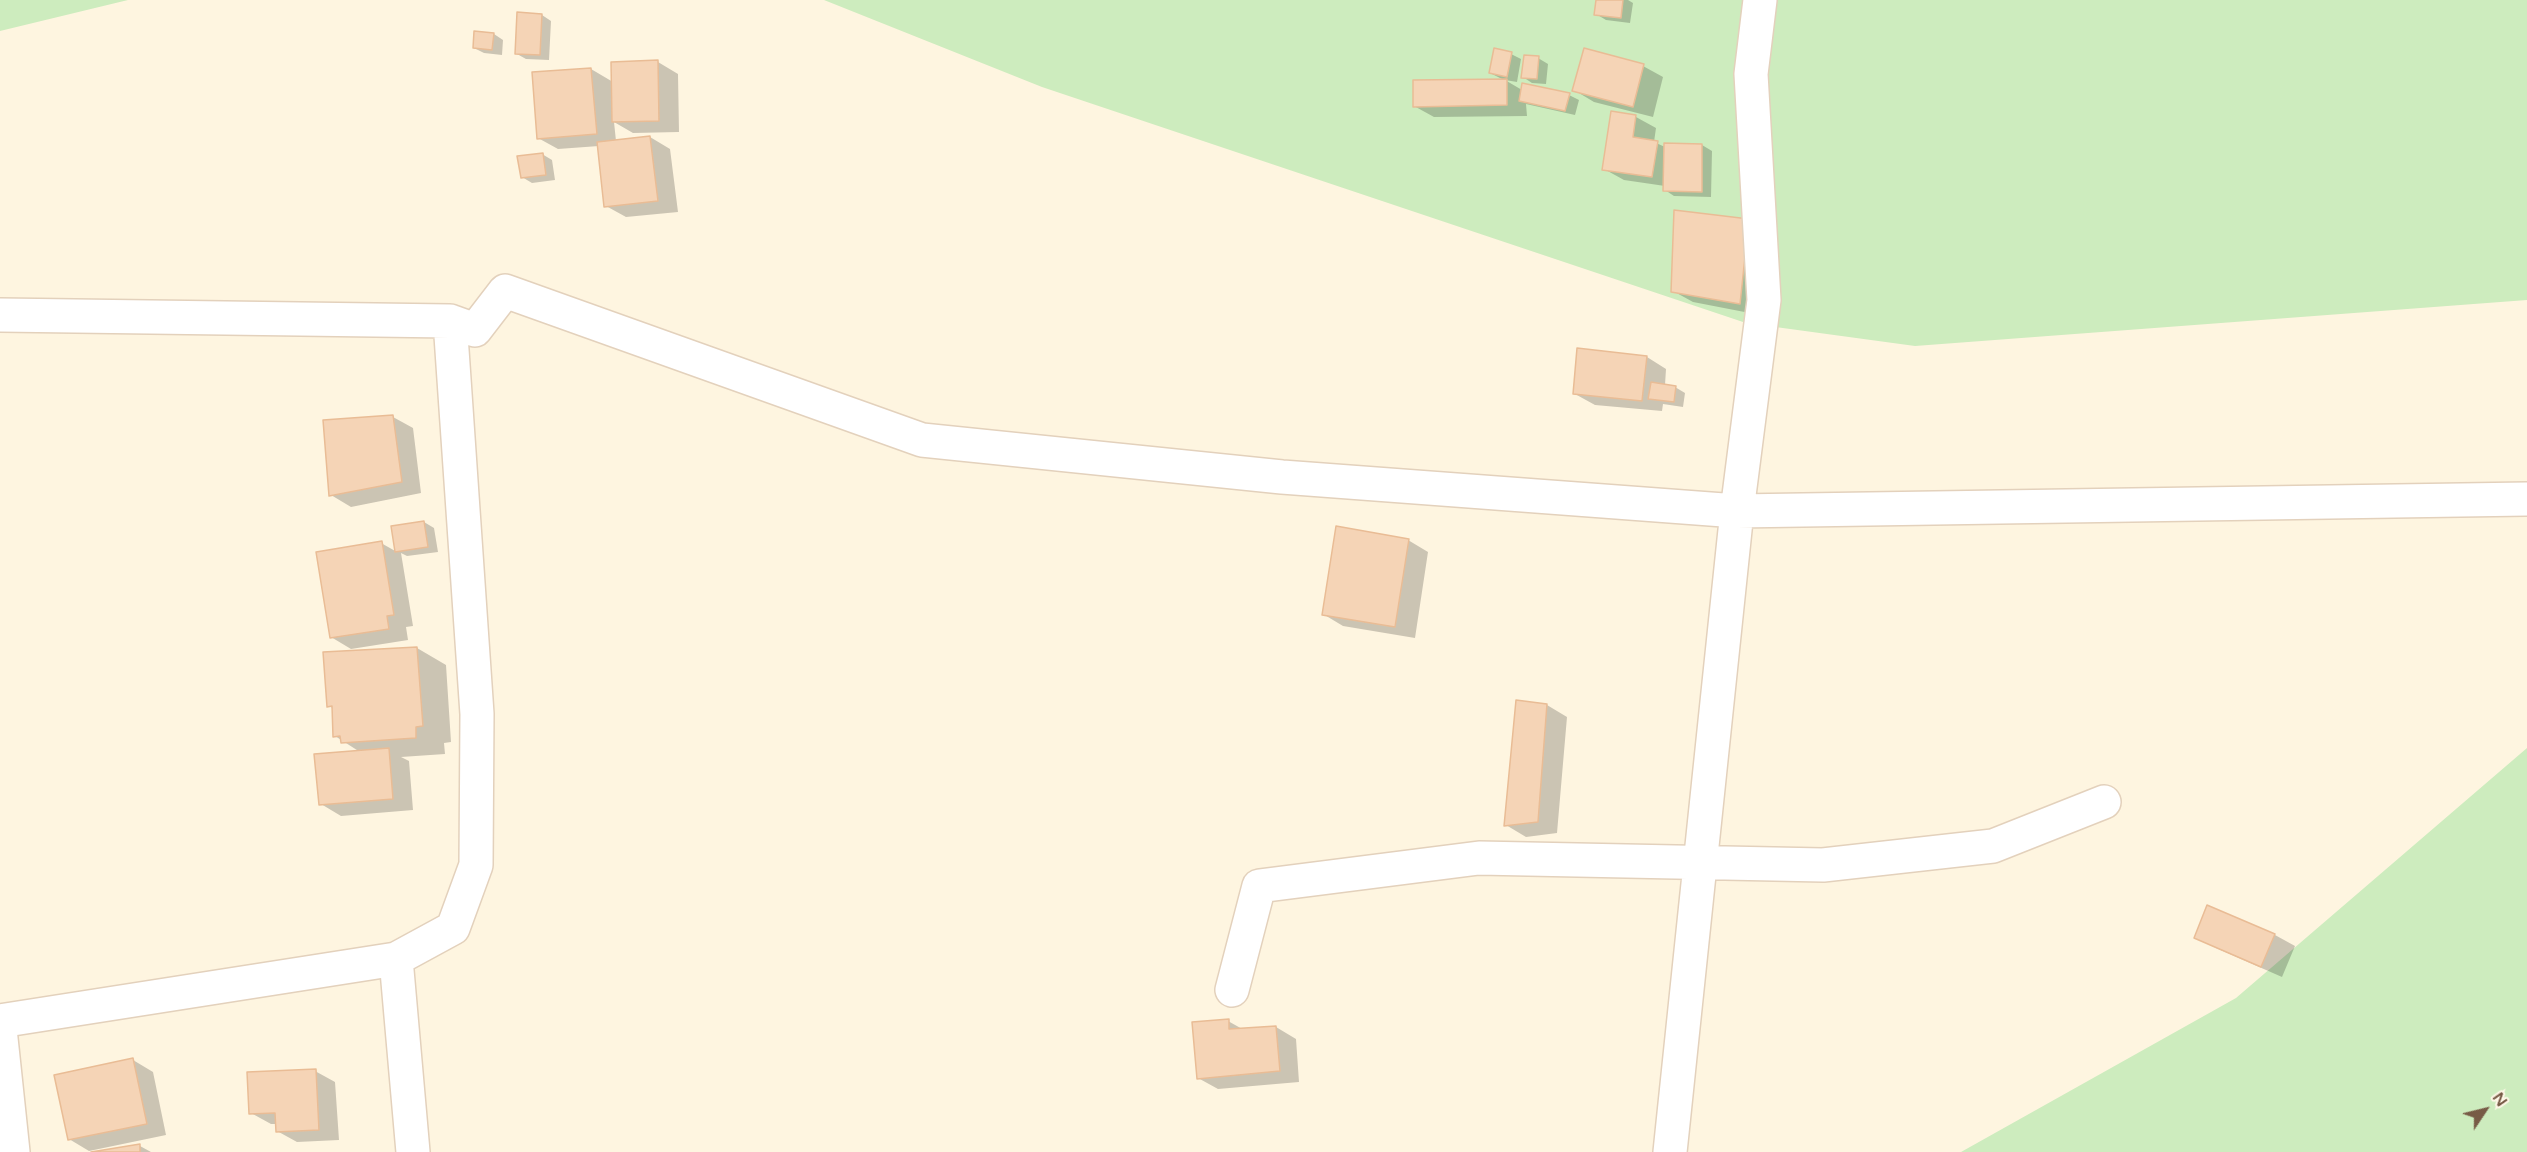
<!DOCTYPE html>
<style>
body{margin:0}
#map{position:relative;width:2527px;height:1152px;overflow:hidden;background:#fef5e0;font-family:"Varela Round",sans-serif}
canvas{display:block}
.north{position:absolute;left:2455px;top:1080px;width:60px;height:60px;-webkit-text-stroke:4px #fff8e8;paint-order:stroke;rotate:55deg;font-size:16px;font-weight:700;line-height:24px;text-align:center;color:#775b46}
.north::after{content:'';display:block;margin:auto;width:21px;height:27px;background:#775b46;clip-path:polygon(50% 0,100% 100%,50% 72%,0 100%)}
</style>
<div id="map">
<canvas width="2527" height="1152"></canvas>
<div class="north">N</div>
</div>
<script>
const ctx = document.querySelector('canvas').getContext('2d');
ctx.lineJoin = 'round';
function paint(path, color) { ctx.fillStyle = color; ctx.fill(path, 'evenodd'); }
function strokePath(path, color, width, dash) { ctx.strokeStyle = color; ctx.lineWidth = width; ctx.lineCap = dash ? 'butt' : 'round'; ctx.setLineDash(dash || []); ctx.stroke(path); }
const green = new Path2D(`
 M 0,0 L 128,0 L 0,31 Z
 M 824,0 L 2527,0 L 2527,300 L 1915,346 L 1746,323 L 1042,87 Z
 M 2527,748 L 2527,1152 L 1961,1152 L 2236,998 Z`);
const shadow = new Path2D(`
 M 1597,0 L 1628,0 L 1633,3 L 1630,23 L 1606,20 L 1596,14 Z
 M 542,15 L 551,21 L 549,60 L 526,59 L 517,54 Z
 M 494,34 L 503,40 L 502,55 L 484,53 L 474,48 Z
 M 1511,54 L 1521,59 L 1517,82 L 1505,80 L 1522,90 L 1569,95 L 1579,100 L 1575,115 L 1526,104 L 1527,116 L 1434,117 L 1414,106 L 1504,80 L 1490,73 Z
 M 1538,58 L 1548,64 L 1546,84 L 1532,83 L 1523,77 Z
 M 658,62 L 678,74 L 679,132 L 633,133 L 614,122 L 616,141 L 650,137 L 670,149 L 678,212 L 626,217 L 606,206 L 599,146 L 558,149 L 538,138 L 591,69 L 613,82 Z
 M 1643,66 L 1663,77 L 1653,117 L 1594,102 L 1574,90 Z
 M 1612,113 L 1636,117 L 1656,128 L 1654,142 L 1665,147 L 1666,145 L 1702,145 L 1712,151 L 1711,197 L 1674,196 L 1665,190 L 1665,186 L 1624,180 L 1604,169 Z
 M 542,154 L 552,160 L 555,180 L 532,183 L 522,177 Z
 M 1748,221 L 1760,315 L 1693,302 L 1673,291 Z
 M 1647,357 L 1666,369 L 1665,385 L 1675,387 L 1685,393 L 1683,407 L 1663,404 L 1662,411 L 1595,405 L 1575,394 Z
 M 393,417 L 413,428 L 421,493 L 351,507 L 331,495 Z
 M 424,522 L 434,528 L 438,552 L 407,556 L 401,553 L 413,626 L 406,627 L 408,640 L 351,649 L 331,637 L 381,543 L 397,552 L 393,527 Z
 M 1408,540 L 1428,552 L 1415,638 L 1343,626 L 1323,614 Z
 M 417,648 L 446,665 L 451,742 L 444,743 L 445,754 L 401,757 L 409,761 L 413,810 L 341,816 L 321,804 L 360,752 L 335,736 L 333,708 L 328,706 Z
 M 1517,702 L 1547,705 L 1567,717 L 1557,833 L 1526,837 L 1506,825 Z
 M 2208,907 L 2275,935 L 2295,946 L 2282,977 L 2216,948 L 2196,937 Z
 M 1228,1021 L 1244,1030 L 1276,1027 L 1296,1039 L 1299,1082 L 1218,1089 L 1198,1078 Z
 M 133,1060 L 153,1072 L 166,1135 L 89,1151 L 69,1139 Z
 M 315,1071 L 335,1082 L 339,1140 L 297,1142 L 277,1131 L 277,1124 L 271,1124 L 251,1113 Z
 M 140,1146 L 151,1152 L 100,1152 Z`);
const building = new Path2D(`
 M 1596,0 L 1623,0 L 1621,18 L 1594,15 Z
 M 517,12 L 542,14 L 540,55 L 515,54 Z
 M 474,31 L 494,33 L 492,50 L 473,48 Z
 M 1494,48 L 1512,52 L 1507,77 L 1489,73 Z
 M 1584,48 L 1644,64 L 1633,107 L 1572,91 Z
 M 1524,55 L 1539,56 L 1537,79 L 1521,78 Z
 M 658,60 L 659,121 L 612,122 L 611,62 Z
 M 591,68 L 597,134 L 537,139 L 532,72 Z
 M 1507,79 L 1507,105 L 1413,107 L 1413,80 Z
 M 1522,83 L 1570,93 L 1565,111 L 1519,101 Z
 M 1611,111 L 1636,115 L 1633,137 L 1658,141 L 1652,177 L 1602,170 Z
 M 650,136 L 658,201 L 604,207 L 597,142 Z
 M 1664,143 L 1702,144 L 1702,192 L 1663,191 Z
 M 543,153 L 546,175 L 521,178 L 517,156 Z
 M 1674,210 L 1749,219 L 1740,304 L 1671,292 Z
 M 1577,348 L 1647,356 L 1642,401 L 1573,394 Z
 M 1651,382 L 1676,386 L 1674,402 L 1648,399 Z
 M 393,415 L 402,482 L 329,496 L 323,420 Z
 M 424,521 L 428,547 L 395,552 L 391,526 Z
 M 1336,526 L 1409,539 L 1395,627 L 1322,615 Z
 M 382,541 L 394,615 L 387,616 L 389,629 L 330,638 L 316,552 Z
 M 417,647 L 423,726 L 416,727 L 416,738 L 341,743 L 340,736 L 333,737 L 332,706 L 327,707 L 323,652 Z
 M 1516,700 L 1547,704 L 1538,822 L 1504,826 Z
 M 389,748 L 393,799 L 319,805 L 314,754 Z
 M 2207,905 L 2275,934 L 2261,967 L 2194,938 Z
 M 1229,1019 L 1229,1029 L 1276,1026 L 1280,1071 L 1197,1079 L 1192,1022 Z
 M 133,1058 L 147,1124 L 68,1140 L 54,1075 Z
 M 316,1069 L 319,1130 L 276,1132 L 275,1113 L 249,1114 L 247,1072 Z
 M 140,1144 L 140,1152 L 91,1152 Z`);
const minor = new Path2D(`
 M 0,315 L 450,321
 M 1232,990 L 1259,886 L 1479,858 L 1823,865 L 1993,846 L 2104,802
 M 0,1021 L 396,959
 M 0,1029 L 13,1152
 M 413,1152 L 396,959 L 453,928 L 476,865 L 477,714 L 450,321 L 475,330 L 505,291 L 922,440 L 1282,477 L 1737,511 L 2527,499
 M 1670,1152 L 1737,511 L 1764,300 L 1751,74 L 1760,0`);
paint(green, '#cdecbe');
paint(shadow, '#0003');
paint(building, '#f5d4b6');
strokePath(building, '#e9bc95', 1.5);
strokePath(minor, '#e3d1bc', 36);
strokePath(minor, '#fff', 33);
</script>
